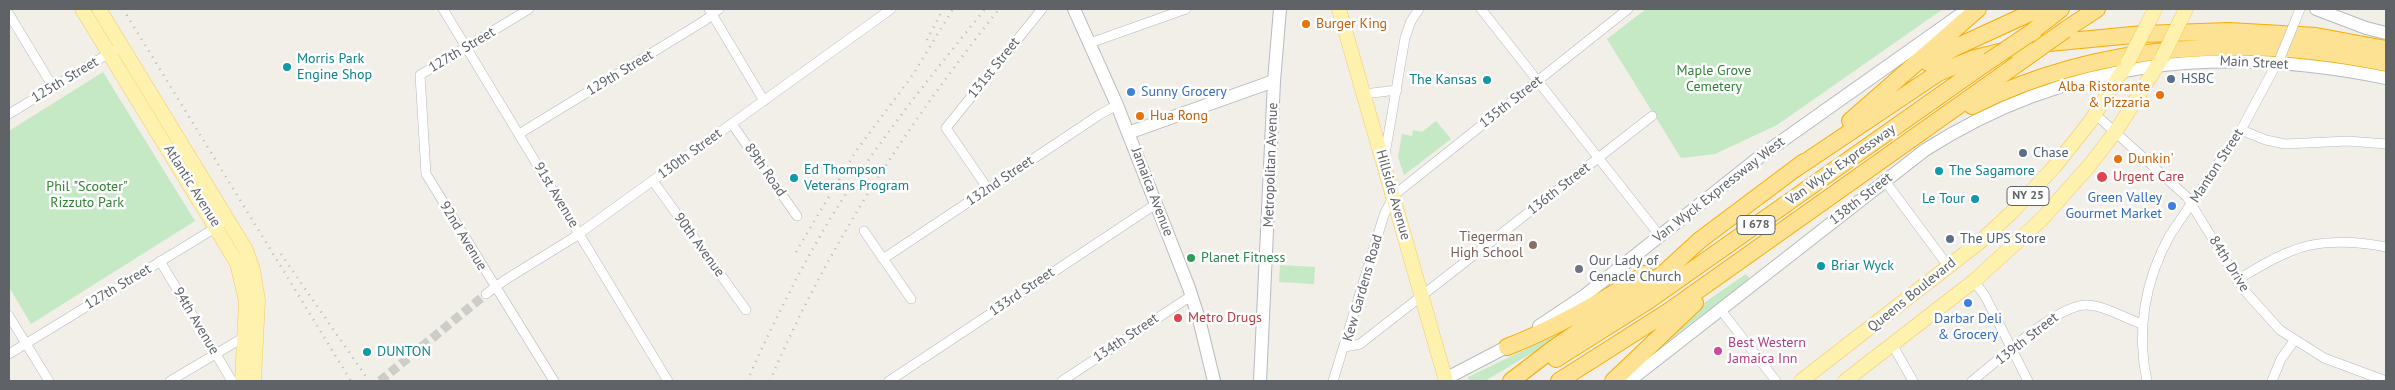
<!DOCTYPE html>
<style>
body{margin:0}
#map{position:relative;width:2395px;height:390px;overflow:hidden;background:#f1efe8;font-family:"PT Sans",sans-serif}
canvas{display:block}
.frame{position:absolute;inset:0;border:10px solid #5f6368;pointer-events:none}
</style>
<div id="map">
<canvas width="2395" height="390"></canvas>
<div class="frame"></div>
</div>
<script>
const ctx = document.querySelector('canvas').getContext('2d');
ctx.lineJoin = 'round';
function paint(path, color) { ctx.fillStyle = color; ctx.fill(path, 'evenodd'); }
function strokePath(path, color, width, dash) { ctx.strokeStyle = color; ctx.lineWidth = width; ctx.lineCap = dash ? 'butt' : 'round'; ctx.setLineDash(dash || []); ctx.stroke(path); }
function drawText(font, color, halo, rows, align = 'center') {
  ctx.font = font + ' "PT Sans",sans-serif'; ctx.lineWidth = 5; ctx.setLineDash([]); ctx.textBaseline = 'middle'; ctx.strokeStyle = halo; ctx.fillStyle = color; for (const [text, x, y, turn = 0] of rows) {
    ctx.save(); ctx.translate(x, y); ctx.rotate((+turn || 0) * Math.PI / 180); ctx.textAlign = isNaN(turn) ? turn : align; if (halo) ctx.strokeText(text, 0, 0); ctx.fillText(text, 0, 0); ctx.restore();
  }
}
const green = new Path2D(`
 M 1646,9 L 1943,9 L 1777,125 L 1715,154 L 1681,158 L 1607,39 Z
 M 103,72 L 195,221 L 31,324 L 9,287 L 9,131 Z
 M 1436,121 L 1451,139 L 1404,175 L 1398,157 L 1402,134 L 1412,136 L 1413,130 L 1422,132 Z
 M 1280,265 L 1315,267 L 1314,284 L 1279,282 Z
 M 1746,274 L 1750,279 L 1665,343 L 1695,309 Z
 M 1560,333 L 1562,335 L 1485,381 L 1469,381 L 1468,377 Z`);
const streetTunnel = new Path2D(`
 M 380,381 L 486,294`);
const street = new Path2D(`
 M 443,9 L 668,381
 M 529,9 L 420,75 L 426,174 L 554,381
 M 709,9 L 764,101
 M 1481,9 L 1660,236
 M 9,14 L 53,87
 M 2296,19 L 2300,9
 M 1090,43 L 1186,9
 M 1364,94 L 1397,90
 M 9,114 L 121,46
 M 2095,114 L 2187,197 L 2244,290 L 2280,330 L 2324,358 L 2386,381
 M 732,124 L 797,216
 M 2241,130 L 2266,140 L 2285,144 L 2348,141 L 2386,144
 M 519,134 L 704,21 L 719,9
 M 1384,160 L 1405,38 L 1411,21 L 1419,9
 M 653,181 L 746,310
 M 1885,181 L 1948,266
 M 988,189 L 946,128 L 1042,9
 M 864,231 L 911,299
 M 883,259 L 1099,115 L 1117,105
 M 160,261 L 232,381
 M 2237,280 C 2254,270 2271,259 2289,252 C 2318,239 2356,241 2386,247
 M 1974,281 L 1985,296 L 2028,381
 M 486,294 L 505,280 L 573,238 L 891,9
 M 1720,309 L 1776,381
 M 9,316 L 49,381
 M 1892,344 L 1913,381
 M 1345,347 L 1360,344 L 1652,116
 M 9,354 L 220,225
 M 170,381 L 246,336
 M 889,381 L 1156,204
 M 1062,381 L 1191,296
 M 1333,381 L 1384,215 L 1394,195 L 1628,9
 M 1972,381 C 1997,362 2057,304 2087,305 C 2106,306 2124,318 2142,324
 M 2147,381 C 2136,331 2145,280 2170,235 L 2241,130 L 2278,61
 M 2272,381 L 2281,359 L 2294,341`);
const secondary = new Path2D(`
 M 1074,9 L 1117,105 L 1189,288 L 1199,319 L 1214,381
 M 2316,9 L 2366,28 L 2386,33
 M 1128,133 L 1274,81
 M 1539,326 L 1584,296 L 1762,155 L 1967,10
 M 1445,379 L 1514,343
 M 1260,381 L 1274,81 L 1280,9
 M 1629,381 L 1925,150 C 2069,58 2222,45 2386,78`);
const primary = new Path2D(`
 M 82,9 L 237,263 L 246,301 L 242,381
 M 99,9 L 246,250 L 253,270 L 258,300 L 254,381
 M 1339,9 L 1446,381
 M 2180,21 L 2186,9
 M 2148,23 L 2155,9
 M 1801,381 L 1981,241 L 2012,212 L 2055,166 L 2090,122 L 2128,62
 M 1845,381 L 1974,281 L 2041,220 L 2089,166 L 2116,131 L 2162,58`);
const highway = new Path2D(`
 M 2065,30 L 2097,9
 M 2029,34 L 2061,9
 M 1928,63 L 1954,48 L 2039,9
 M 1972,106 C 2100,42 2248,34 2386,63
 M 1850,121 L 1978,9
 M 1795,169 L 1938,73 L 1975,58 L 2028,45 L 2143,34 L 2229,31 L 2316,36 L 2386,49
 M 1507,347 C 1556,328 1601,302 1645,274
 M 1556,359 L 1648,301 L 1989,61
 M 1511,381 L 1554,348 L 1664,273 L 1700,240 L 1804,162
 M 1559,381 L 1669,311 L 2037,50
 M 1613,381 L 1695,303`);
const rail = new Path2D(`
 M 123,9 L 351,381
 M 927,40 L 943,9
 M 796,252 L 856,151 L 912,76 L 953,9
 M 281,254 L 369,381
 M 747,381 C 775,319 805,258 842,200 C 885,132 935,71 985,9
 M 770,381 C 827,246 908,124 999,9`);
const streetBridge = new Path2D(`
 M 2280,58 L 2296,19`);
const primaryBridge = new Path2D(`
 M 2162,58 L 2180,21
 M 2128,62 L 2148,23`);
const highwayBridge = new Path2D(`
 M 2037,50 L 2065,30
 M 1989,61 L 2029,34`);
const markers = [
 [1306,24,5,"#e8710a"],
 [287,67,5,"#0f9aa8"],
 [2171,79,5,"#5c6f8a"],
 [1487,80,5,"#0f9aa8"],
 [1131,92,5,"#3f7fe0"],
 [2160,95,5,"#e8710a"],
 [1140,116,5,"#e8710a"],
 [2023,153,5,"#5c6f8a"],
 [2118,159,5,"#e8710a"],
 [1939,171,5,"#0f9aa8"],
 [2102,177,6,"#e0444e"],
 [794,178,5,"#0f9aa8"],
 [1975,199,5,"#0f9aa8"],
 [2172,206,5,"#3f7fe0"],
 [1950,239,5,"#5c6f8a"],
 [1533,245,5,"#8d6e63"],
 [1191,258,5,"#2e9e5b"],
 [1821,266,5,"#0f9aa8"],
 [1579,269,5,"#6b7280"],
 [1968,303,5,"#3f7fe0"],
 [1178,318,5,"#e0444e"],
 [1718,351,5,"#d1479c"],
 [367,352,5,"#0f9aa8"]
];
const shields = [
 [2028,196,42],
 [1756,225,38]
];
const shieldNames = [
 ["NY 25",2028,196],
 ["I 678",1756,225]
];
const foodNames = [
 ["Burger King",1316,24],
 ["Alba Ristorante",2150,87,"right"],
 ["& Pizzaria",2150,103,"right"],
 ["Hua Rong",1150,116],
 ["Dunkin'",2128,159]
];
const streetNames = [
 ["127th Street",462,50,-31],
 ["Main Street",2254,63,3],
 ["131st Street",994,68,-51],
 ["129th Street",620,73,-31],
 ["125th Street",65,80,-31],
 ["135th Street",1511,102,-38],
 ["130th Street",690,154,-36],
 ["Metropolitan Avenue",1271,165,-88],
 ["Van Wyck Expressway",1841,165,-35],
 ["Manton Street",2217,166,-57],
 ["89th Road",765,170,55],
 ["132nd Street",1000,181,-34],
 ["Atlantic Avenue",192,186,58],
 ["136th Street",1559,189,-38],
 ["Van Wyck Expressway West",1719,190,-38],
 ["Jamaica Avenue",1152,192,69],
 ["91st Avenue",556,195,59],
 ["Hillside Avenue",1393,195,74],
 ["138th Street",1861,199,-38],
 ["92nd Avenue",463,236,59],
 ["90th Avenue",699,245,54],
 ["84th Drive",2229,264,58],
 ["127th Street",118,287,-31],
 ["Kew Gardens Road",1363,288,-74],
 ["133rd Street",1022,292,-34],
 ["Queens Boulevard",1912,295,-39],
 ["94th Avenue",196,321,59],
 ["134th Street",1126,338,-34],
 ["139th Street",2027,339,-38]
];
const cultureNames = [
 ["Morris Park",297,59],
 ["Engine Shop",297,75],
 ["The Kansas",1477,80,"right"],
 ["Ed Thompson",804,170],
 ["Veterans Program",804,186],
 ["The Sagamore",1949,171],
 ["Le Tour",1965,199,"right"],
 ["Briar Wyck",1831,266],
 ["DUNTON",377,352]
];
const parkNames = [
 ["Maple Grove",1714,71],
 ["Cemetery",1714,87],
 ["Phil \"Scooter\"",87,187],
 ["Rizzuto Park",87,203]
];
const serviceNames = [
 ["HSBC",2181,79],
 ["Chase",2033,153],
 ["The UPS Store",1960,239]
];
const shopNames = [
 ["Sunny Grocery",1141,92],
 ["Green Valley",2162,198,"right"],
 ["Gourmet Market",2162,214,"right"],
 ["Darbar Deli",1968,319,"center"],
 ["& Grocery",1968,335,"center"]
];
const healthNames = [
 ["Urgent Care",2113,177],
 ["Metro Drugs",1188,318]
];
const educationNames = [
 ["Tiegerman",1523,237],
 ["High School",1523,253]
];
const leisureNames = [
 ["Planet Fitness",1201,258]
];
const worshipNames = [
 ["Our Lady of",1589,261],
 ["Cenacle Church",1589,277]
];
const hotelNames = [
 ["Best Western",1728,343],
 ["Jamaica Inn",1728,359]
];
paint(green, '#c5e8c5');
strokePath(streetTunnel, '#ccccc8', 9, [9, 4.5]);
strokePath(street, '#b5b8bc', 10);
strokePath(secondary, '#b6babf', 14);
strokePath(primary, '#f2c960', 15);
strokePath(highway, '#f9ab00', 18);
strokePath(street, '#fff', 9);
strokePath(secondary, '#fff', 12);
strokePath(primary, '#fff2af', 14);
strokePath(highway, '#fde293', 16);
strokePath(rail, '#b6b7b8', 2.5, [1, 6]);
strokePath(streetBridge, '#b5b8bc', 10, []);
strokePath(primaryBridge, '#f2c960', 15, []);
strokePath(highwayBridge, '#f9ab00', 18, []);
strokePath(streetBridge, '#fff', 9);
strokePath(primaryBridge, '#fff2af', 14);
strokePath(highwayBridge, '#fde293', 16);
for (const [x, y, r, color] of markers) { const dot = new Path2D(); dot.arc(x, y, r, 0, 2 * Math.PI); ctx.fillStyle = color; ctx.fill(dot); strokePath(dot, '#fff', 2); }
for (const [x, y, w] of shields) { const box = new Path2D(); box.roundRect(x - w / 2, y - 9.5, w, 19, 4); ctx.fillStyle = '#fff'; ctx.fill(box); strokePath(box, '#5f6368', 1); }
drawText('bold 12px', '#5f6368', null, shieldNames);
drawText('14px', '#c56008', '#fff', foodNames, 'left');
drawText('14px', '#5f6368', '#fff', streetNames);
drawText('14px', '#0d838f', '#fff', cultureNames, 'left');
drawText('14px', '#348238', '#fff', parkNames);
drawText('14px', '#4e5e75', '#fff', serviceNames, 'left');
drawText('14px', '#366cbe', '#fff', shopNames, 'left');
drawText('14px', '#be3a42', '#fff', healthNames, 'left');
drawText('14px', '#785e54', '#fff', educationNames, 'right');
drawText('14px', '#27864d', '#fff', leisureNames, 'left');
drawText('14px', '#5b616d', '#fff', worshipNames, 'left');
drawText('14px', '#b23c85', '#fff', hotelNames, 'left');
</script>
